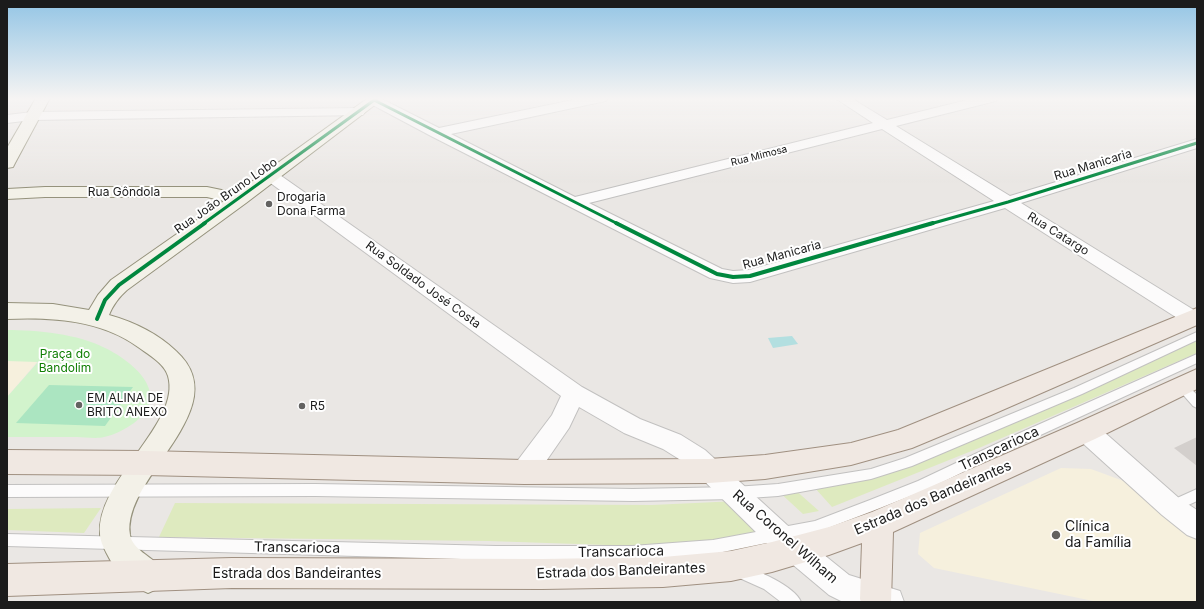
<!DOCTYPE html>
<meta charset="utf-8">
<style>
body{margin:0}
#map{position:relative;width:1204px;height:609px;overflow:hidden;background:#eae7e4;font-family:Inter,sans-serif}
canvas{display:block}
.frame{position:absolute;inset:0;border:8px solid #1b1b1b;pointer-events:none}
</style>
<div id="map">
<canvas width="1204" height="609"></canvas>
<div class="frame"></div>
</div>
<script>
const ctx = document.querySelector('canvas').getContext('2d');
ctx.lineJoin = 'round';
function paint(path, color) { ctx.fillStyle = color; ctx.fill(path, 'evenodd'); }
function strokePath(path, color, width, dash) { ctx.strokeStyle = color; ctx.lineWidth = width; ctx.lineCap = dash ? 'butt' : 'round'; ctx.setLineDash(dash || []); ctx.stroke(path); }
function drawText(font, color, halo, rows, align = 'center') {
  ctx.font = font + ' Inter,sans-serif'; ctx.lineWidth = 4; ctx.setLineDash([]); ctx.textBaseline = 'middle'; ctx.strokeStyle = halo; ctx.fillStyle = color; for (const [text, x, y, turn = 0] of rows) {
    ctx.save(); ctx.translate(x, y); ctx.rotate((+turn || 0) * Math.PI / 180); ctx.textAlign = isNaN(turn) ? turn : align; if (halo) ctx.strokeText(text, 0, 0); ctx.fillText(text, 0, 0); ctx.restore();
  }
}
const education = new Path2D(`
 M 7,361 L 38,361 L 7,397 Z
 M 1061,468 L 1091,469 L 1129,483 L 1197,538 L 1197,602 L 1098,602 L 934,568 L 918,554 L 920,533 Z`);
const grass = new Path2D(`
 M 1197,334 L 1197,353 L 979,448 L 832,507 L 814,487 L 896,469 Z
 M 793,488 L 819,511 L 803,514 L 777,490 Z
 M 738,501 L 771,534 L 667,547 L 488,541 L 159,537 L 175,503 L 652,505 Z
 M 101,508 L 84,533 L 7,530 L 7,509 Z`);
const park = new Path2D(`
 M 7,330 C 36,330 79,334 105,348 C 134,362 173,395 134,423 C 125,429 115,435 104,437 C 96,439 85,437 77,437 C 53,437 30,437 7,437 L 7,397 L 38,362 L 7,361 Z`);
const pitch = new Path2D(`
 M 49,385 L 133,387 L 105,426 L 16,423 Z`);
const water = new Path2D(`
 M 792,336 L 798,344 L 773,348 L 768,338 Z`);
const building = new Path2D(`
 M 1197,437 L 1197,466 L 1174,448 Z`);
const lane = new Path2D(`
 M 1197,332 L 1197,340 L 1082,394 L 912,466 L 871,479 L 778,496 L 734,499 L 633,501 L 315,496 L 7,497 L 7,485 L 315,484 L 633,489 L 734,487 L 778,484 L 871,469 L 905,458 L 1074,388 Z
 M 1197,354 L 1197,363 L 1021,444 L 928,489 L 880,508 L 815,533 L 713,554 L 632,560 L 496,560 L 7,546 L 7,534 L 496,546 L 632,546 L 713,540 L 815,521 L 870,500 L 918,481 L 1013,436 Z
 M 1182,382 L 1186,383 L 1197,395 L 1197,408 L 1193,406 L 1178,389 L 1176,386 L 1178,383 Z
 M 1197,489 L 1197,501 L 1171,513 L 1166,511 L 1164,507 L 1166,503 Z
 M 740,564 C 756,570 795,586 801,602 L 781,602 L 764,589 L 735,576 L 733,571 L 735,566 Z`);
const street = new Path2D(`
 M 369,98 L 380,98 L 439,128 L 582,98 L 608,98 L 606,101 L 601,102 L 451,134 L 575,197 L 873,123 L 835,98 L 851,98 L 887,120 L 975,98 L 998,98 L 996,101 L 896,126 L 1010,196 L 1197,139 L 1197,148 L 1021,203 L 1197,312 L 1197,324 L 1192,325 L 1185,323 L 1005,208 L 750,282 L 733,283 L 710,278 L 431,136 L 369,103 L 367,100 ZM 882,129 L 994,201 L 749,270 L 733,271 L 722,269 L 589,203 Z
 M 358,108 L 363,109 L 365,112 L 363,115 L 32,120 L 7,123 L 7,115 L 32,112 Z
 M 271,171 L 277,173 L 582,387 L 640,419 L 681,435 L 705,450 L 787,525 L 849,575 L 900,591 L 904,602 L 843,602 L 829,595 L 767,543 L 687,464 L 663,449 L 624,433 L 579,407 L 569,428 L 533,480 L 524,483 L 515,480 L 511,472 L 515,464 L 552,415 L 561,396 L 265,179 L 263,176 L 265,173 Z
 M 1086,421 L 1095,424 L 1180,499 L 1197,510 L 1197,539 L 1187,535 L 1162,515 L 1077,438 L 1074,431 L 1077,424 Z`);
const secondary = new Path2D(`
 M 36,98 L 50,98 L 15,163 L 13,167 L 7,168 L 7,148 Z
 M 368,98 L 384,98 L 246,203 L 127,290 C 119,297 113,305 109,315 C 134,322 157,333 176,351 C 239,408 121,477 130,535 C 133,550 151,556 159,566 C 161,569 163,574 164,577 L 159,588 L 148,593 C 131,586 115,571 107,554 C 104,548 100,541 100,534 C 96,480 182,423 168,376 C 164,363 149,355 138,347 C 101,320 52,317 7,319 L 7,303 L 53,304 L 89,310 L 98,295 L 111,280 L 224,201 L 207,197 L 45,197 L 7,199 L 7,189 L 45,187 L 207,187 L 236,193 Z`);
const primary = new Path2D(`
 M 1197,308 L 1197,325 L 991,415 L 912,448 L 851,465 L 765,479 L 709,483 L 524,484 L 145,475 L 7,474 L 7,450 L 145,451 L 524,460 L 709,459 L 765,455 L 851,443 L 898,430 Z
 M 1197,369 L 1197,389 L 1095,439 L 893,532 L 891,602 L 861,602 L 860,599 L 862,543 L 829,555 L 772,572 L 731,581 L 663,587 L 542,589 L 232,588 L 7,596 L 7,564 L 232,558 L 542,559 L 663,557 L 731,551 L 772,542 L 829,527 L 872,512 L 1077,423 Z`);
const cyclewayFar1 = new Path2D(`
 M 374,100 L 618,224
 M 203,224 L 377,98
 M 930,224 L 1008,202 L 1197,143`);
const cycleway = new Path2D(`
 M 616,223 L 717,274 L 733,277 L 750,276 L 933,223
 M 97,319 L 105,300 L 119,285 L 205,223`);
const markers = [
 [269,204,4,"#636261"],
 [79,405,4,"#636261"],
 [302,406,4,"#636261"],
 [1056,535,5,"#636261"]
];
const farStreetnames = [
 ["Rua Mimosa",759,156,-14]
];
const streetNames = [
 ["Rua Manicaria",1093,165,-17],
 ["Rua Gôndola",124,192],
 ["Rua João Bruno Lobo",226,196,-35],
 ["Rua Catargo",1058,234,32],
 ["Rua Manicaria",782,255,-15],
 ["Rua Soldado José Costa",423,285,36]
];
const poiNames = [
 ["Drogaria",277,197],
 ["Dona Farma",277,211],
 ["EM ALINA DE",87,398],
 ["BRITO ANEXO",87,412],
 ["R5",310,406]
];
const parkNames = [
 ["Praça do",65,354],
 ["Bandolim",65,368]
];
const nearStreetnames = [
 ["Transcarioca",999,449,-25],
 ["Estrada dos Bandeirantes",933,498,-23],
 ["Rua Coronel Wilham",785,537,41],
 ["Transcarioca",297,548,1],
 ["Transcarioca",621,552,-1],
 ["Estrada dos Bandeirantes",621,571,-2],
 ["Estrada dos Bandeirantes",297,574]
];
const nearPoinames = [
 ["Clínica",1065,527],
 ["da Família",1065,543]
];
paint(education, '#f6f0dd');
paint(grass, '#deeabf');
paint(park, '#d2f3cc');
paint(pitch, '#abe5c1');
paint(water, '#b3dfe0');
paint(building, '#d3cfcc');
strokePath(lane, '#c2c1c0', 2);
strokePath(street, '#c2c1c0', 2);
strokePath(secondary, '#95927c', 2);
strokePath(primary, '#a09081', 2);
paint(lane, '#fcfbfb');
paint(street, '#fcfbfb');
paint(secondary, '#f3f1e8');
paint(primary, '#f0e8e2');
strokePath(cyclewayFar1, '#00873e', 3);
strokePath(cycleway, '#00873e', 4);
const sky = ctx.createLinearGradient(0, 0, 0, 183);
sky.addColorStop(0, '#93c5e5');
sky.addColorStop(0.54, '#f6f4f3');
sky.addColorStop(1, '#f6f4f300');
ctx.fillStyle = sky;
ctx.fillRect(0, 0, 1204, 183);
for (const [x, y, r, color] of markers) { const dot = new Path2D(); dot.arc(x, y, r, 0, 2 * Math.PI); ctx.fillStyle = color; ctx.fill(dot); strokePath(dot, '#fff', 1.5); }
drawText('10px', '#1b1b1b', '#fff', farStreetnames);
drawText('12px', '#1b1b1b', '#fff', streetNames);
drawText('12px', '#1b1b1b', '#fff', poiNames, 'left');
drawText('12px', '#107f04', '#fff', parkNames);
drawText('14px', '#1b1b1b', '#fff', nearStreetnames);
drawText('14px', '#1b1b1b', '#fff', nearPoinames, 'left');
</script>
